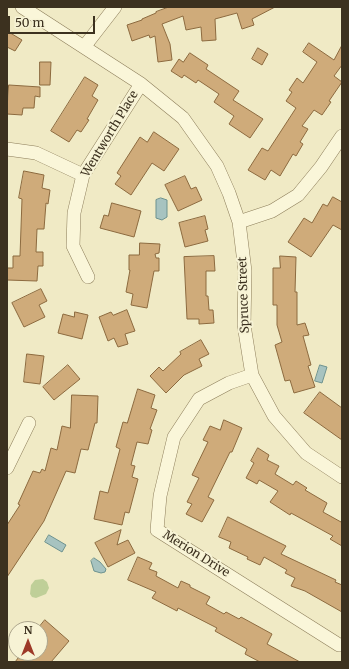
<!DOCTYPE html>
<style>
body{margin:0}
#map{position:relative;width:349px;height:669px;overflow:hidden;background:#f0eac5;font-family:Merriweather,serif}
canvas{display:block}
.frame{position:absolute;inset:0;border:8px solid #3c311f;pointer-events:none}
.north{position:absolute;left:8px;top:621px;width:40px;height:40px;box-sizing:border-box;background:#f7f3d5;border:1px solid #aca58c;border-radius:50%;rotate:0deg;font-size:11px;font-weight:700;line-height:16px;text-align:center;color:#3c311f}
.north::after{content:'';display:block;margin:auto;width:14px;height:18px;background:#9d3a28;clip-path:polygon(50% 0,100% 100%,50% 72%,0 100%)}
.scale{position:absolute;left:8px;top:16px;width:87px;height:18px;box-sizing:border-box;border:2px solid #3c311f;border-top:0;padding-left:5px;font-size:12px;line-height:14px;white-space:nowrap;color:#3c311f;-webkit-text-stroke:3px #f7f3d5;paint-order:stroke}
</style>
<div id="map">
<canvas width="349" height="669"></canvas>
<div class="frame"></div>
<div class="north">N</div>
<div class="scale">50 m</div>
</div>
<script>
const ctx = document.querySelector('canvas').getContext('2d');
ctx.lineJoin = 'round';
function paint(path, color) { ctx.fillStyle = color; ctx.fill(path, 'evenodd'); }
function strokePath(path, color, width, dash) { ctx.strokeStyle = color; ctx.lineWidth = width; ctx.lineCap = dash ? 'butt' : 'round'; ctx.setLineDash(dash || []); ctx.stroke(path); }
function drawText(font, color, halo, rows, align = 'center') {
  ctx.font = font + ' Merriweather,serif'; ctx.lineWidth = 4; ctx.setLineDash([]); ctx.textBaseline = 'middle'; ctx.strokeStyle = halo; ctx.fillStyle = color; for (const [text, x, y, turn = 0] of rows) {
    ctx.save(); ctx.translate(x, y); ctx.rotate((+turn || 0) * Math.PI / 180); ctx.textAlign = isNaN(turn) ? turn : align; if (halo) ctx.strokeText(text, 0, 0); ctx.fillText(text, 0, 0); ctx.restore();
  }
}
const green = new Path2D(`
 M 43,579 L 47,582 L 49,588 L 46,594 L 36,598 L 32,597 L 30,594 L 31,585 L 35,580 Z`);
const water = new Path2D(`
 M 161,198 L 167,200 L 167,217 L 162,220 L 156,218 L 156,200 Z
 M 320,365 L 327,367 L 322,383 L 315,381 Z
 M 49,535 L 66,545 L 62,552 L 45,542 Z
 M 94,558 L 100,562 L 106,569 L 105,572 L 101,573 L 94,571 L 91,561 Z`);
const building = new Path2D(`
 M 169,7 L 275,7 L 252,19 L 254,25 L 242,29 L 237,13 L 215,19 L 216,40 L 202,41 L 201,27 L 186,30 L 183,16 L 162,24 L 170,44 L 172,60 L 158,62 L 155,36 L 150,38 L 149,35 L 132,41 L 127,25 L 142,20 L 142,19 L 156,13 L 156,12 Z
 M 7,31 L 22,40 L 15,51 L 7,47 Z
 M 309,43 L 334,60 L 342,45 L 342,65 L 334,76 L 342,82 L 329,101 L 331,102 L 322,115 L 314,110 L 302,126 L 308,129 L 300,142 L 303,144 L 296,156 L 293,154 L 280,176 L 271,170 L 265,180 L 248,170 L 262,148 L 268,151 L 296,108 L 286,101 L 292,92 L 289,90 L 297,78 L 303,83 L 317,62 L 303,52 Z
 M 258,48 L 268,54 L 262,65 L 252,59 Z
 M 190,53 L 208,65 L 206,69 L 239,91 L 233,100 L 263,119 L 250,138 L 229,124 L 234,116 L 214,102 L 219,94 L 198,80 L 196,83 L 184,75 L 182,78 L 171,71 L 179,59 L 183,62 Z
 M 40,62 L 51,62 L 50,85 L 40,85 Z
 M 85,77 L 98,85 L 92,96 L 98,100 L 87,119 L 89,120 L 81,132 L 77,130 L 69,142 L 51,131 Z
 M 9,85 L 40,87 L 40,97 L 35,96 L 34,108 L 23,108 L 22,115 L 7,114 Z
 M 154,132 L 179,149 L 164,171 L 152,163 L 131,195 L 115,184 L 121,176 L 117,173 L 140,137 L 147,142 Z
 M 24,171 L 44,175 L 42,188 L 50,190 L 48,204 L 46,203 L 44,229 L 37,229 L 36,252 L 43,252 L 43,266 L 38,266 L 37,281 L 7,280 L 7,268 L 13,268 L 13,256 L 20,256 L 22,199 L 19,198 Z
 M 185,176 L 191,189 L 196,187 L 202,200 L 178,211 L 165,185 Z
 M 333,197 L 342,202 L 342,230 L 333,225 L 311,257 L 288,242 L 304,218 L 312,223 L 323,204 L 327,206 Z
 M 112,203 L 141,211 L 134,237 L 100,228 L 104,215 L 108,216 Z
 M 205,216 L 208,229 L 205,230 L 208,241 L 185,247 L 179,223 Z
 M 140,243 L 160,244 L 159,253 L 155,254 L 156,258 L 159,258 L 159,271 L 154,271 L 147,308 L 131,305 L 133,294 L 126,292 L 130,270 L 129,270 L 129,255 L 139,255 Z
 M 214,256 L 215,271 L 206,271 L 206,296 L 208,296 L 209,310 L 213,310 L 214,323 L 199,324 L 199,319 L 187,319 L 184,257 Z
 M 280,256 L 296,257 L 295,292 L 297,292 L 297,325 L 305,323 L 309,335 L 303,336 L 311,365 L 308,366 L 315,387 L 294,393 L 290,380 L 285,381 L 275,345 L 282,342 L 277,325 L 277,305 L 273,305 L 273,268 L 280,268 Z
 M 41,289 L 47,301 L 39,305 L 45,317 L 24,327 L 12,303 Z
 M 127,310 L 135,331 L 125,334 L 128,344 L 118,347 L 114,338 L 108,341 L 99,317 L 111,312 L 113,315 Z
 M 75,312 L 88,315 L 82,339 L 58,333 L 63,314 L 74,317 Z
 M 201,340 L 209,354 L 199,359 L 202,366 L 184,375 L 166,393 L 150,376 L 159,367 L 163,371 L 181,354 L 180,352 Z
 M 27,354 L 44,356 L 40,384 L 24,382 Z
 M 68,365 L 80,379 L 54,400 L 43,387 Z
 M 138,389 L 155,395 L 151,408 L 157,410 L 150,429 L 152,430 L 148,444 L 137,442 L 131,465 L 135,466 L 132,477 L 138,479 L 129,513 L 125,512 L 122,525 L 94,519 L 100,491 L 108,493 L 120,449 L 116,447 L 123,422 L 127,423 Z
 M 320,392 L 342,408 L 342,440 L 304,413 Z
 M 72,395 L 98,396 L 97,423 L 95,423 L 88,450 L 81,449 L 75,473 L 66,471 L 44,521 L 7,577 L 7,525 L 20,505 L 18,504 L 33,471 L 40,473 L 42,469 L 45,471 L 51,448 L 57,450 L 62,426 L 70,428 Z
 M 224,420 L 242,428 L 232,452 L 230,452 L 208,497 L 214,500 L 202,522 L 186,514 L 192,504 L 187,502 L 199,478 L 192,475 L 208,442 L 203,440 L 210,426 L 220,430 Z
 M 258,448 L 269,455 L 267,460 L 279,466 L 275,474 L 293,485 L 296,481 L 307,488 L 305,490 L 327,503 L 323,512 L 341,522 L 342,520 L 342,546 L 330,539 L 333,536 L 291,513 L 290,515 L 270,502 L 278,491 L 259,480 L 257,484 L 246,478 L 254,463 L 251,461 Z
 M 228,517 L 286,546 L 281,554 L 336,580 L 335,582 L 342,585 L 342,612 L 305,591 L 291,586 L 295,578 L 285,573 L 287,570 L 264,557 L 260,565 L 247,559 L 248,557 L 229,548 L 231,542 L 219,537 Z
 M 121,530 L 117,545 L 128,540 L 135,553 L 108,567 L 95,543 Z
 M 138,557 L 152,563 L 149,569 L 157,572 L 156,576 L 178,588 L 181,581 L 190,585 L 190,587 L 210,597 L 206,604 L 224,614 L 226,612 L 239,619 L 241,617 L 272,634 L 267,644 L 300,662 L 260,662 L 245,654 L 247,649 L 215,631 L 217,628 L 178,608 L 177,611 L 152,598 L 156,592 L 128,580 Z
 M 45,620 L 69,641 L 51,662 L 15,662 L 22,653 L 40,653 L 40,626 Z`);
const minor = new Path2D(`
 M 22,7 L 141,84 L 183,118 L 217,166 L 229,193 L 239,222 L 245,271 L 244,325 L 252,375 L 274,416 L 306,453 L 342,477
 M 84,47 L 115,7
 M 7,149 L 36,153 L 83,175
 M 239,222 L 272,211 L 298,195 L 321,167 L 342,136
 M 88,277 L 73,246 L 74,213 L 83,175 L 141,84
 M 252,375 L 229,383 L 199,399 L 174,437 L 160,496 L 157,530 L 339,645 L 342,645
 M 7,468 L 29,423`);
const streetNames = [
 ["Wentworth Place",110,134,-59],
 ["Spruce Street",244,295,-92],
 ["Merion Drive",196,554,32]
];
paint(green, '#bfcf98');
paint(water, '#a7c3c0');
strokePath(water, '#6d928f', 1);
paint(building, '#cfab7a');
strokePath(building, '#8c6a3f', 1);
strokePath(minor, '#8c7d5a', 14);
strokePath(minor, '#faf6d9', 13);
drawText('12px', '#3c311f', '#f7f3d5', streetNames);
</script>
